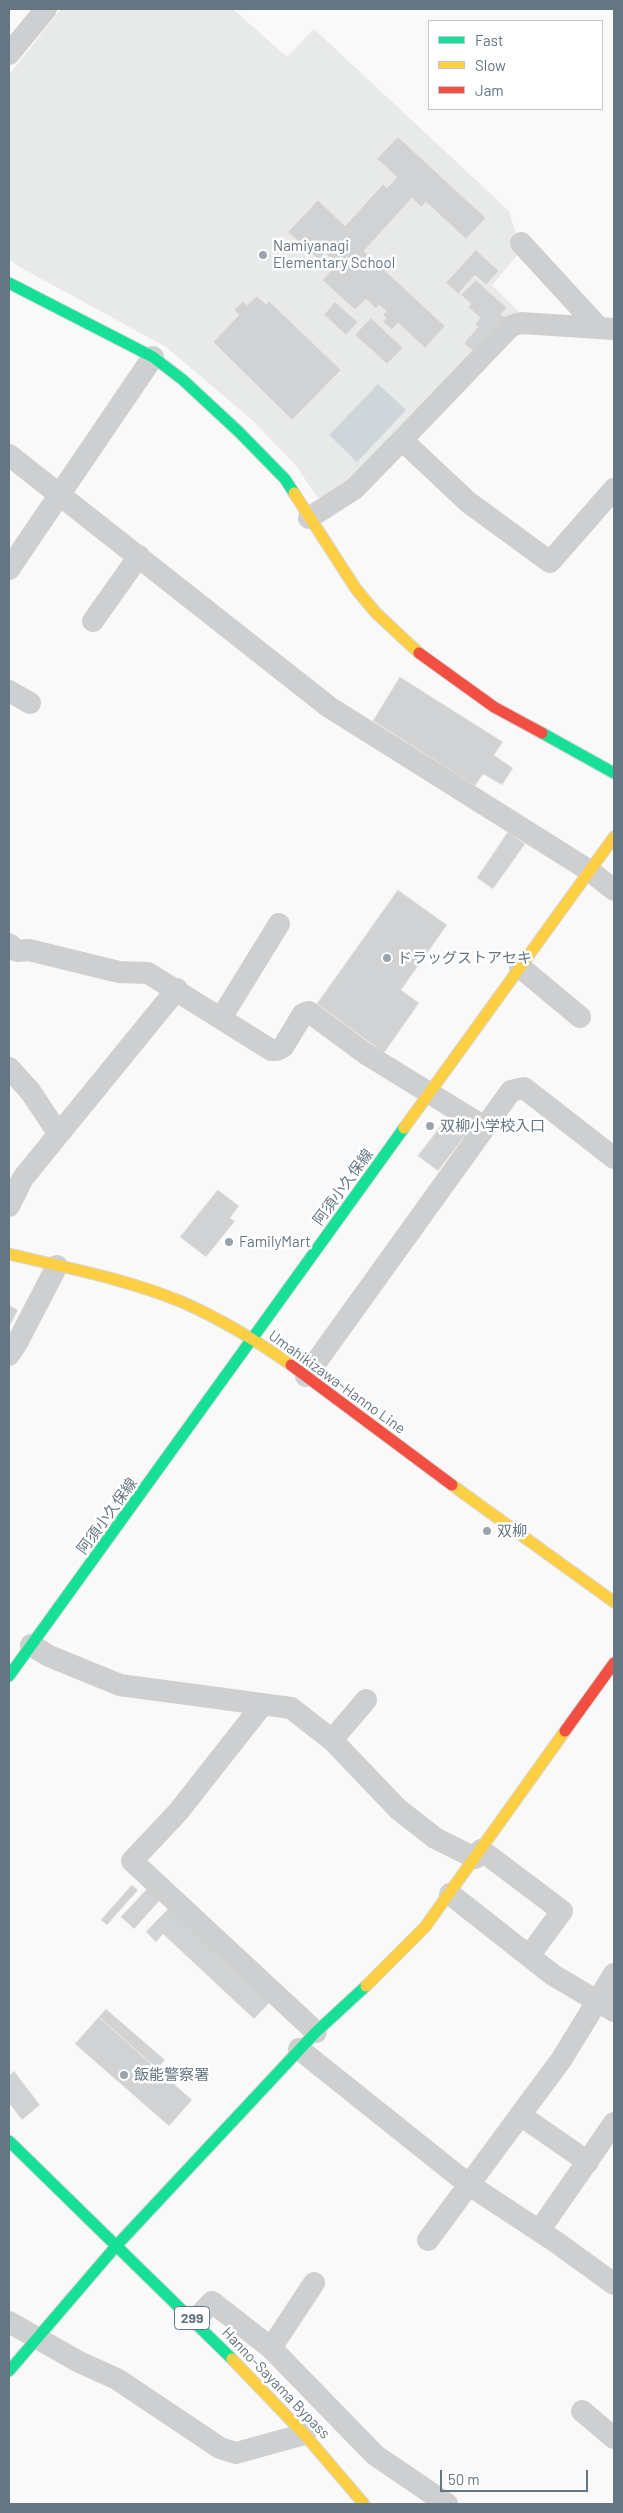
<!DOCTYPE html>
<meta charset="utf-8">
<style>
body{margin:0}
#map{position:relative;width:623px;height:2513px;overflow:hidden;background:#f9f9f9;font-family:Barlow,sans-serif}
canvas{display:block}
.frame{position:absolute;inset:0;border:10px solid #657683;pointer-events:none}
.legend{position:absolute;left:428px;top:20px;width:175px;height:90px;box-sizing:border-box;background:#fff;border:1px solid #c1c8cd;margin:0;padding:6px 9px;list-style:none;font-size:15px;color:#657683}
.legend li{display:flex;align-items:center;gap:10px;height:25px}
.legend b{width:25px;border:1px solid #c1c8cd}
.scale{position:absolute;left:440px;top:2470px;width:148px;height:22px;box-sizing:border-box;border:2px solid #657683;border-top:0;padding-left:6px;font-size:15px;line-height:18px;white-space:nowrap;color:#657683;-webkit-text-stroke:4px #fff;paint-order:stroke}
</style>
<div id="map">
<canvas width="623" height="2513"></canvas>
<div class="frame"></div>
<ul class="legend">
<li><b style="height:6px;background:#16e098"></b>Fast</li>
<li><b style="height:6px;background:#ffcf43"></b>Slow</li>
<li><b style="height:6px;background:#f24e42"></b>Jam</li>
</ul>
<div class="scale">50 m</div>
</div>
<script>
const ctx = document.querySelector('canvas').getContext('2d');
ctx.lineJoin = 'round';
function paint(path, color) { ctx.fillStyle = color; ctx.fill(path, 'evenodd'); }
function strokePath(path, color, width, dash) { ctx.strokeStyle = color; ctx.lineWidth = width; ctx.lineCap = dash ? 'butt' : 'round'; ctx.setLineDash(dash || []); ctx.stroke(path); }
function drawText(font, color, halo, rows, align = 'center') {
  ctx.font = font + ' Barlow,"Noto Sans JP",sans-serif'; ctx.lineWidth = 5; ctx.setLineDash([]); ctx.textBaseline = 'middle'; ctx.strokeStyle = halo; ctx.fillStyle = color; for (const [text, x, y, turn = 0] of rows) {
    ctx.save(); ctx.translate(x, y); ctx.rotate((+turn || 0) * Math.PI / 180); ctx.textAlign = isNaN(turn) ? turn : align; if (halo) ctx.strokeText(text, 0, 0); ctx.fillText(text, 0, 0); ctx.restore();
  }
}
const built = new Path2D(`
 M 61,9 L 233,9 L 287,57 L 314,29 L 509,211 L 521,251 L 492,285 L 518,311 L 350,484 L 325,499 L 317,497 L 297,467 L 253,421 L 166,347 L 18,266 L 9,259 L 9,75 Z`);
const water = new Path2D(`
 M 378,384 L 406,410 L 357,462 L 329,435 Z`);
const building = new Path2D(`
 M 398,137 L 486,218 L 466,239 L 426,202 L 421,207 L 412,198 L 364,251 L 445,326 L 425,348 L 398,323 L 392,330 L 383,322 L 386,318 L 383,315 L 386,311 L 379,305 L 376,309 L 366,299 L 355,310 L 322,280 L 337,264 L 325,253 L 319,260 L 288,232 L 318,200 L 345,226 L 383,184 L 387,188 L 397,177 L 377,159 Z
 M 476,250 L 499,271 L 486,285 L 475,275 L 458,294 L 446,283 Z
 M 476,280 L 507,308 L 501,314 L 506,319 L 475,353 L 464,343 L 478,327 L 475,324 L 480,318 L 468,307 L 471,304 L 461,295 Z
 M 257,296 L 266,304 L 269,301 L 341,370 L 292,420 L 213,342 L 239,315 L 234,310 L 243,301 L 247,305 Z
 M 335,302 L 358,322 L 346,335 L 324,315 Z
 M 371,318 L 403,348 L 387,364 L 355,335 Z
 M 400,677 L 503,742 L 494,755 L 513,768 L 502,785 L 483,774 L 475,786 L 373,721 Z
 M 508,832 L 525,844 L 493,889 L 477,878 Z
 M 398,890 L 447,925 L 401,990 L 419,1003 L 384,1053 L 317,1004 Z
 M 447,1118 L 467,1133 L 438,1171 L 418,1156 Z
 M 218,1190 L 239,1206 L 230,1218 L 235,1221 L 206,1257 L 180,1237 Z
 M 9,1305 L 18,1310 L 9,1327 Z
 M 132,1885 L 138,1890 L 107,1925 L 101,1920 Z
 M 148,1888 L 161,1899 L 134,1929 L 121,1917 Z
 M 172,1905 L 272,2000 L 254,2019 L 163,1934 L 156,1942 L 146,1932 Z
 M 106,2009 L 165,2060 L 157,2069 L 99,2017 Z
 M 99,2017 L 192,2100 L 169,2126 L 75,2044 Z
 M 14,2071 L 40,2105 L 22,2120 L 9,2103 L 9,2076 Z`);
const street = new Path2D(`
 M 9,54 L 46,9
 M 521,243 L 599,328
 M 402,440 L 511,326 L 521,323 L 614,329
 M 9,455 L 329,707 L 590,871 L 614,890
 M 309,518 L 354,489 L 402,440 L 468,502 L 550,562 L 614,489
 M 9,569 L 153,357
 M 93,621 L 139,556
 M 9,691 L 30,703
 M 9,944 L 17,951 L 29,950 L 119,972 L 148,973 L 271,1050 L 277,1050 L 283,1047 L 303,1014 L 309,1012 L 366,1054 L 483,1126
 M 520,967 L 580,1017
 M 221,1018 L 279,924
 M 9,1068 L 30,1091 L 58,1133
 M 9,1206 L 23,1178 L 177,989
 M 9,1355 L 17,1343 L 57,1266
 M 306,1376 L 511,1091 L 524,1088 L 614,1158
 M 31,1645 L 49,1656 L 120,1685 L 291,1708 L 332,1740 L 398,1809 L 435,1838 L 475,1858
 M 263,1704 L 178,1812 L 132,1861 L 316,2032
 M 332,1740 L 366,1700
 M 481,1850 L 562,1911 L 529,1956
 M 450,1894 L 553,1975 L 614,2011
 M 299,2049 L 468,2184 L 556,2242 L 614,2284
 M 520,2115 L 588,2162
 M 539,2231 L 614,2123
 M 428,2240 L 561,2060 L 614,1974
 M 195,2320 L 212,2302 L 271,2348 L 375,2455 L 447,2504
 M 9,2322 L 79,2362 L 117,2379 L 220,2448 L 236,2453 L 305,2434
 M 271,2348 L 314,2283
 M 582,2411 L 614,2438`);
const fast = new Path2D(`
 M 9,283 L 153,357 L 183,380 L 239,432 L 285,479 L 294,493
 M 542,733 L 614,773
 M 9,1676 L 404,1128
 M 9,2141 L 232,2359
 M 9,2371 L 117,2245 L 316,2032 L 366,1986`);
const slow = new Path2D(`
 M 294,493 L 356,589 L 376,613 L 419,653
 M 404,1128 L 614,837
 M 9,1254 C 67,1268 127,1279 182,1302 C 221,1319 257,1341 291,1365
 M 452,1485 L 614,1602
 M 366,1986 L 425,1927 L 565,1731
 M 232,2359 L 305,2435 L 364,2504`);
const jam = new Path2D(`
 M 419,653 L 494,707 L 542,733
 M 291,1365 L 452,1485
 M 565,1731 L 614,1663`);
const markers = [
 [263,255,5,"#99a4ac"],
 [387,958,5,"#99a4ac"],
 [430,1126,5,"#99a4ac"],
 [229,1242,5,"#99a4ac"],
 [487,1531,5,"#99a4ac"],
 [124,2075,5,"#99a4ac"]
];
const shields = [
 [192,2318,35]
];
const shieldNames = [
 ["299",192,2318]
];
const poiNames = [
 ["Namiyanagi",273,246],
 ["Elementary School",273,263],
 ["ドラッグストアセキ",397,958],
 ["双柳小学校入口",440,1126],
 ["FamilyMart",239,1242],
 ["双柳",497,1531],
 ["飯能警察署",134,2075]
];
const streetNames = [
 ["阿須小久保線",343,1187,-54],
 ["Umahikizawa-Hanno Line",337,1382,36],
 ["阿須小久保線",107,1516,-54],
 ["Hanno-Sayama Bypass",276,2383,46]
];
paint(built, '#e8e9e9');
paint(water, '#ced6d9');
paint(building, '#d0d2d3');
strokePath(building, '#e8e8e8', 1);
strokePath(fast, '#d5d6d7', 13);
strokePath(slow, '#d5d6d7', 13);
strokePath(jam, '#d5d6d7', 13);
strokePath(street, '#cecfd0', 22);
strokePath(fast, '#16e098', 11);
strokePath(slow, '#ffcf43', 11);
strokePath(jam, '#f24e42', 11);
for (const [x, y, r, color] of markers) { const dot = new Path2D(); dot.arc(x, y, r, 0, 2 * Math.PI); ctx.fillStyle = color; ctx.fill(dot); strokePath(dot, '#fff', 2); }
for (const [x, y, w] of shields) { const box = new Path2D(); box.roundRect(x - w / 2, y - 11.5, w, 23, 4); ctx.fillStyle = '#fff'; ctx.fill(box); strokePath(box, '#657683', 1); }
drawText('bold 14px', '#657683', null, shieldNames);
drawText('15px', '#657683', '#fff', poiNames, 'left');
drawText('15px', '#657683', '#fff', streetNames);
</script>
